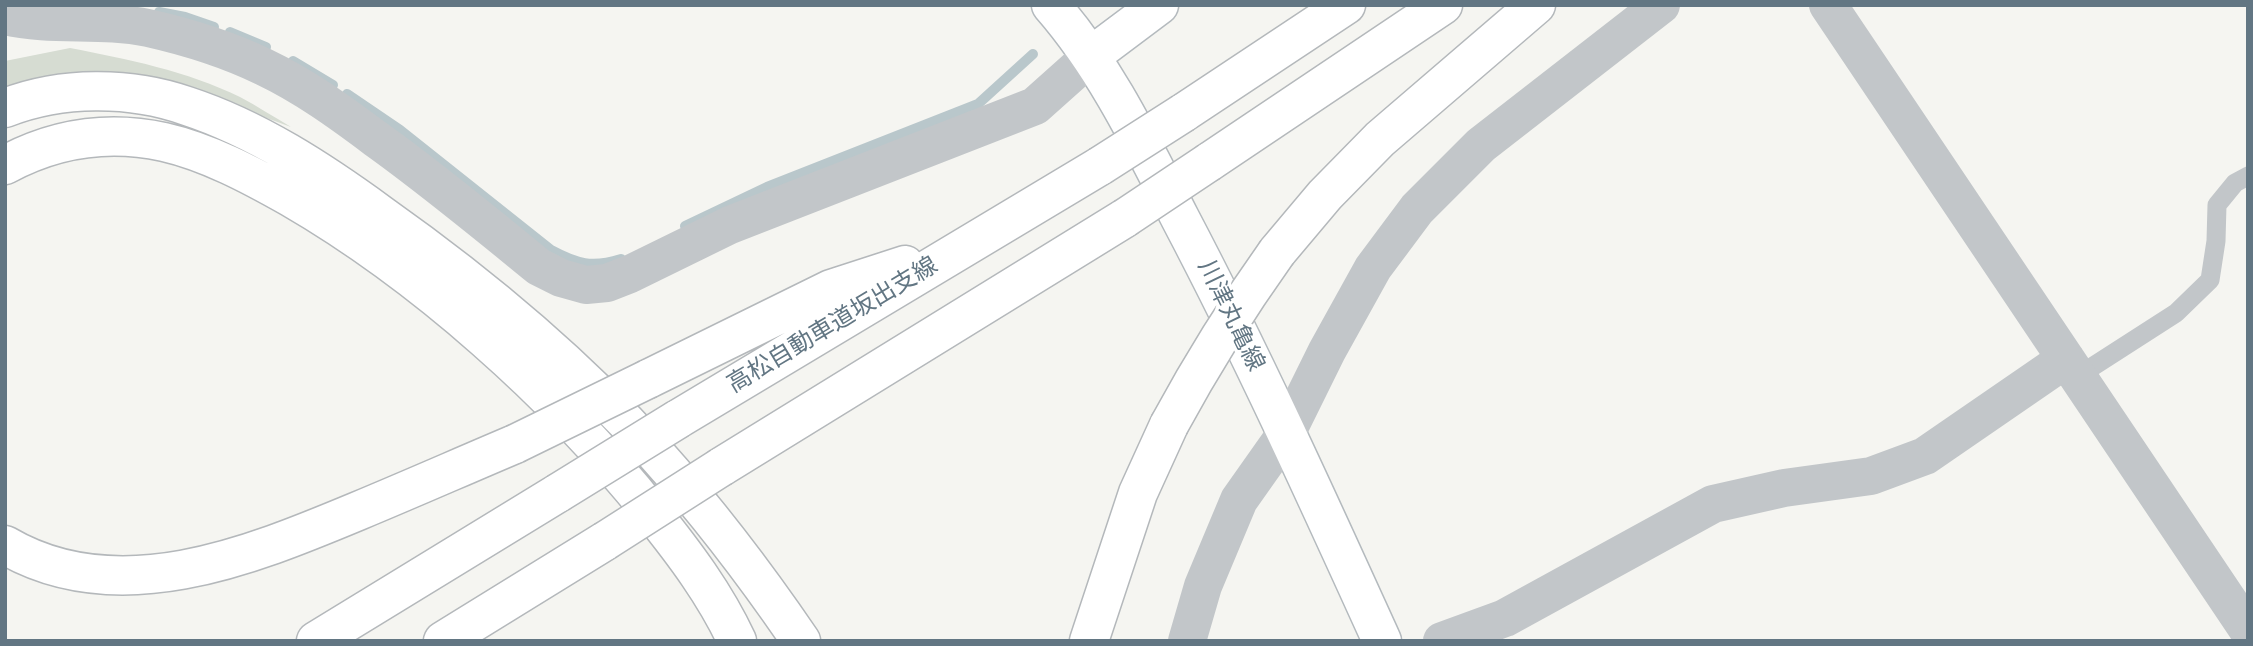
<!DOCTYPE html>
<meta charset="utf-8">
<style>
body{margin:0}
#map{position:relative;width:2253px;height:646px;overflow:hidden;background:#f5f5f1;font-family:"Sofia Sans Condensed",sans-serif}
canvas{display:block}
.frame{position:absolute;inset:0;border:7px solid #627683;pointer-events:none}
</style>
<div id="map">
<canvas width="2253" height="646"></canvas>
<div class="frame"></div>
</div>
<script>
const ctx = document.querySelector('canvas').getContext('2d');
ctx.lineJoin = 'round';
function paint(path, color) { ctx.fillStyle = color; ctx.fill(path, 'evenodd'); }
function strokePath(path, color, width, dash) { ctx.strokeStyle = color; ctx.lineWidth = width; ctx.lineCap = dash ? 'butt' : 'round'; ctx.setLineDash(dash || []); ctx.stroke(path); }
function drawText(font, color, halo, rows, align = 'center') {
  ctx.font = font + ' "Sofia Sans Condensed","Noto Sans JP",sans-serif'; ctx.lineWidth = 7; ctx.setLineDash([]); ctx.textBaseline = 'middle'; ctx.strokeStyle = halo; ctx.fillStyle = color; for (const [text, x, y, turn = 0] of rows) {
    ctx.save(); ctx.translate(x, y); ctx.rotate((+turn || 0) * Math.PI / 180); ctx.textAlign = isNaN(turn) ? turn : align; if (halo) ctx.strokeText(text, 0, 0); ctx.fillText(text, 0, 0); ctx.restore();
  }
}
const green = new Path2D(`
 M 70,48 C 127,59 187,71 240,97 C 257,106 274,117 291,127 L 226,103 L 5,92 L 5,61 Z`);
const stream = new Path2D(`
 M 159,12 L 185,17 L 214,27
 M 230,32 L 266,47
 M 293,61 L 333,85
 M 347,94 L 400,130 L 551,250 C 577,264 592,268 621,259
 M 685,226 L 767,187 L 978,104 L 1033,54`);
const lane = new Path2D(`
 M 2078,376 L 2176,313 L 2210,280 L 2216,241 L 2217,205 L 2235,183 L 2248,176`);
const street = new Path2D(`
 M 1828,5 L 2248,630
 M 5,16 C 52,27 101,18 148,28 C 188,37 227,49 264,67 C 304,86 340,112 376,139 C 432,179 485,223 539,267 L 561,278 L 586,285 L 607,283 L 630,274 L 730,225 L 1035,106 L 1091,56
 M 1187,641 L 1203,586 L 1239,500 L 1287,432 L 1327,351 L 1373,268 L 1417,209 L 1481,145 L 1661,5
 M 1442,641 L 1505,618 L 1713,504 L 1784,488 L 1871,476 L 1925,456 L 2066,359`);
const secondary = new Path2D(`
 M 1051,5 C 1106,68 1142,144 1180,218 C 1253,357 1317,498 1382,641
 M 1091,56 L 1159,5`);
const highway = new Path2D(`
 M 5,108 C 61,86 130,86 187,106 C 257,129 321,171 380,214 C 479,284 574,363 655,453 C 708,512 756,575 801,641
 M 1183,113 L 1346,5
 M 1209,162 L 1443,5
 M 5,165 C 55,138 109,130 164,142 C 208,152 251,175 290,197 C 423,274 556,393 652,513 C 685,554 715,594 737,641
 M 1277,252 L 1325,195 L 1380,139 L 1536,5
 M 648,379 L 831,289 L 905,265
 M 678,419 L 1100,166
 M 721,467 L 1125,218
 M 5,545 C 117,611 250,556 358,511 C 411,489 463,466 515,444
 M 316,641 L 558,493
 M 443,641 L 605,541
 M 1089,641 L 1138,493 L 1169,425`);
const highwayBridge = new Path2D(`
 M 1100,166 L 1183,113
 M 1125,218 L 1209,162
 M 1169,425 C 1202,364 1237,308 1277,252
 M 515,444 L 648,379
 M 558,493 L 678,419
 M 605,541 L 721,467`);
const streetNames = [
 ["川津丸亀線",1230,316,64],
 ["高松自動車道坂出支線",833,326,-31]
];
paint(green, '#d6dcd2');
strokePath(stream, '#b9c7cb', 10);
strokePath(secondary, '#b4babe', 41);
strokePath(highway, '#b4b8bb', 41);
strokePath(lane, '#c2c6c9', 19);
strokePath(street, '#c2c6c9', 38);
strokePath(secondary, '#fff', 38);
strokePath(highway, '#fff', 38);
strokePath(highwayBridge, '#b4b8bb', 41, []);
strokePath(highwayBridge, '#fff', 38);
drawText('24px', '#627683', '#fff', streetNames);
</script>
